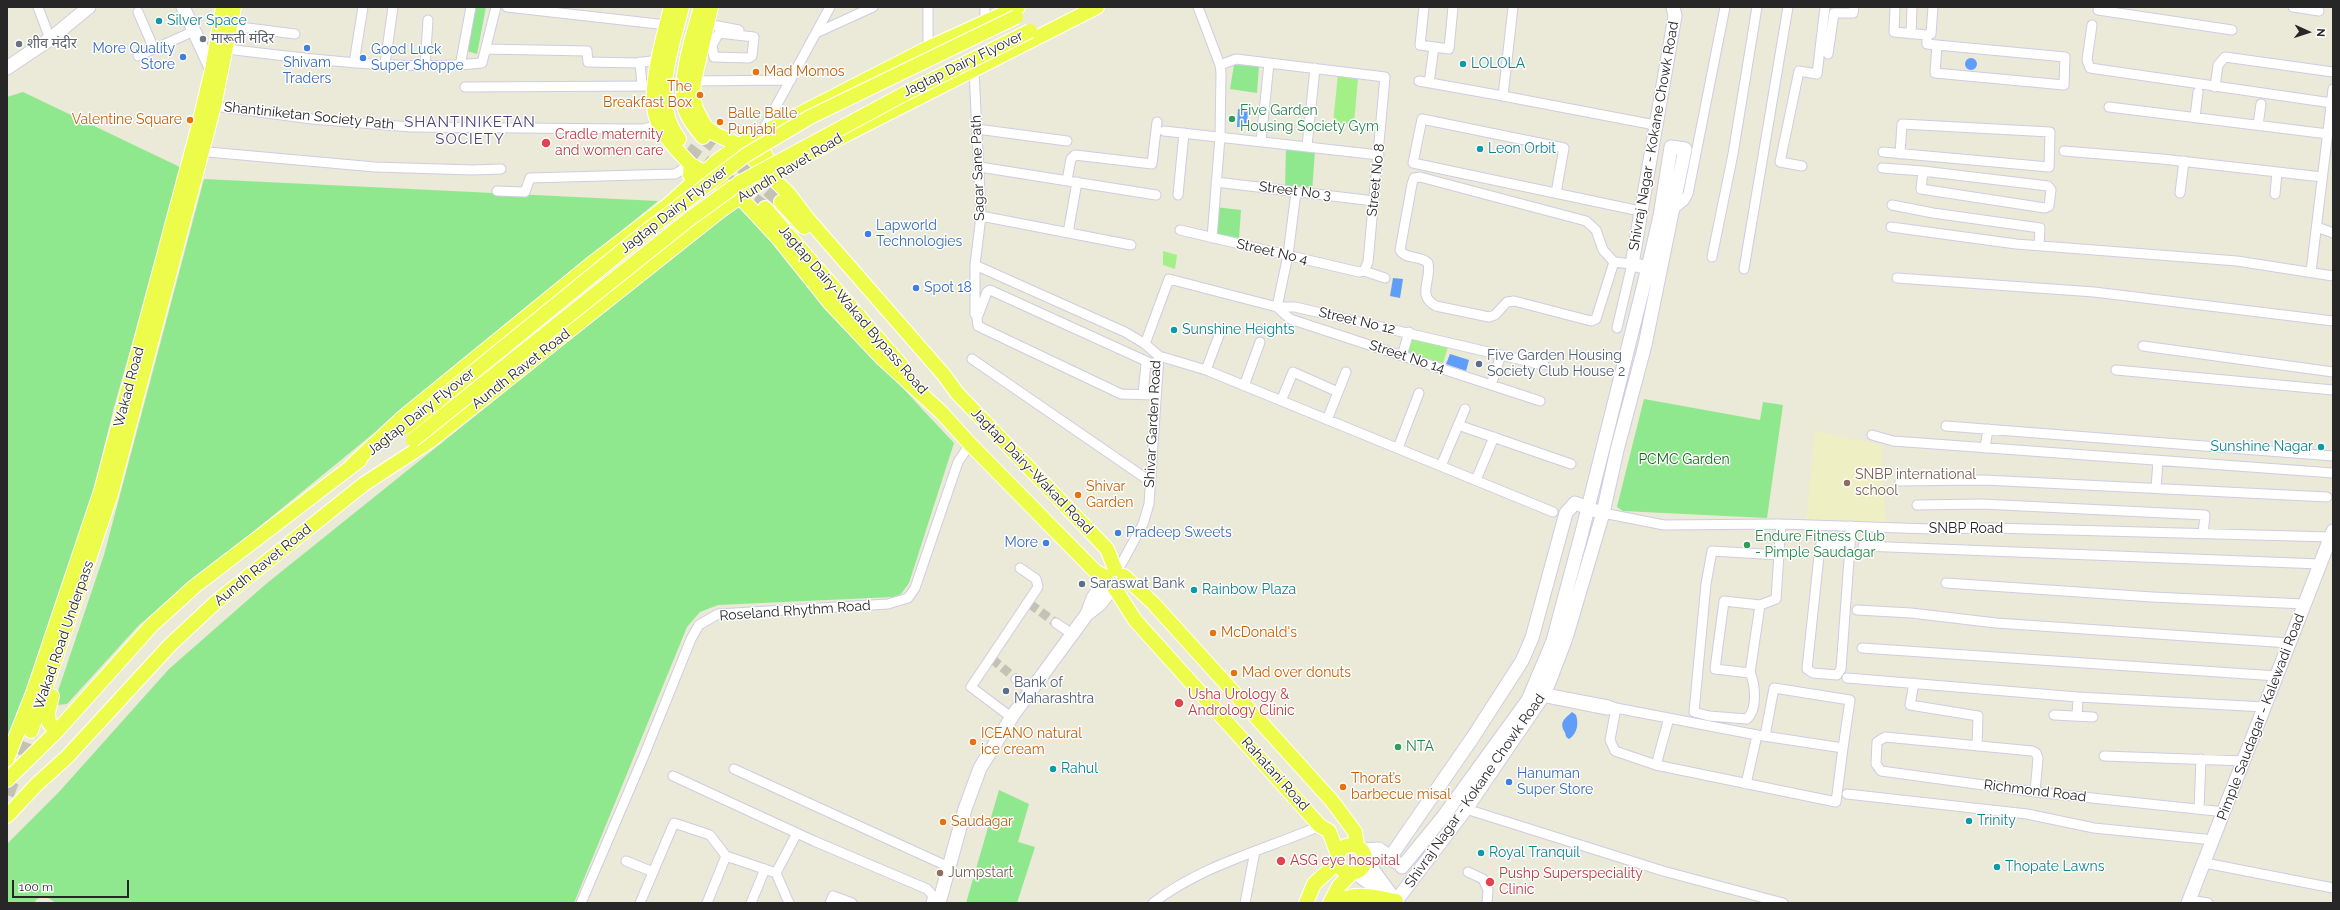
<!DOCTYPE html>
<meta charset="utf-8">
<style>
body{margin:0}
#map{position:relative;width:2340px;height:910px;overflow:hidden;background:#ebe9d7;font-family:Raleway,sans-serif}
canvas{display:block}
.frame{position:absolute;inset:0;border:8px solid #272727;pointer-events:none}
.north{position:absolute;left:2288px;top:12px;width:40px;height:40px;-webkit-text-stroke:3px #fff;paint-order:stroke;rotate:93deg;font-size:11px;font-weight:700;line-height:16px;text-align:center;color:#272727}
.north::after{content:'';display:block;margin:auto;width:14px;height:18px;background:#272727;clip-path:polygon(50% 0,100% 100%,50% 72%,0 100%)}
.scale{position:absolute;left:12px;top:880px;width:117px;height:18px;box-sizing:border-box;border:2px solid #272727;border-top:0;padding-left:5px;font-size:12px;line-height:14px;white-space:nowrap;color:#272727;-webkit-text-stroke:3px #fff;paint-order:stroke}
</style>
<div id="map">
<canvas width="2340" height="910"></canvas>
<div class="frame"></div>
<div class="north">N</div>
<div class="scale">100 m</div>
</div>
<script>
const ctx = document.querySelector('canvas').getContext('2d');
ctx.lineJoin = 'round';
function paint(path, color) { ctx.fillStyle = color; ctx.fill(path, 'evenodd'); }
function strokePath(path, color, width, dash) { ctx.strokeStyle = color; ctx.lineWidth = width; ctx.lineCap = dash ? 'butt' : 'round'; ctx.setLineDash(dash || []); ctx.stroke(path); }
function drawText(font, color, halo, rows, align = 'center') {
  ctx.font = font + ' Raleway,"Noto Sans Devanagari",sans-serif'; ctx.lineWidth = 3; ctx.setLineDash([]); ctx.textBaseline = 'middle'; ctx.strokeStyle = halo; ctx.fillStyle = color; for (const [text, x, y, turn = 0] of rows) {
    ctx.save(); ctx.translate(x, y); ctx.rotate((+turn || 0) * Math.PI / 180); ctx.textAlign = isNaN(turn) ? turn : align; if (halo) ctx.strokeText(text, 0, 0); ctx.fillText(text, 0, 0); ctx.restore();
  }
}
const education = new Path2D(`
 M 1815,431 L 1881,445 L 1886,524 L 1806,521 Z`);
const green = new Path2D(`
 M 476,7 L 486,7 L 477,54 L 467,51 Z
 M 1234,65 L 1259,66 L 1257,93 L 1230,89 Z
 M 23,92 L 182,168 L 114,407 L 89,507 L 52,625 L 7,744 L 7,97 Z
 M 1286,147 L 1315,150 L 1312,192 L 1285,189 Z
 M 204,179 L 658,201 L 139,625 L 67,704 L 57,705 L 55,700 L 104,555 Z
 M 739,204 C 812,282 880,366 954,443 L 909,583 L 901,594 L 893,597 L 718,605 L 700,612 L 687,627 L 574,903 L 56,903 L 45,896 L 37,899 L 34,903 L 7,903 L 7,844 L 59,792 L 169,669 L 266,584 Z
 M 1215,207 L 1241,210 L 1239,238 L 1214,233 Z
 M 1644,399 L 1760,420 L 1763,402 L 1783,405 L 1767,518 L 1623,511 L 1617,507 Z
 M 999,790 L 1029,804 L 1018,842 L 1035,847 L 1017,903 L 966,903 Z`);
const pitch = new Path2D(`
 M 1338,74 L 1358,78 L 1354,124 L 1333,123 Z
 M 1163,251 L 1177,255 L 1175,269 L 1163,265 Z
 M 1409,337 L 1448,347 L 1443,363 L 1405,352 Z`);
const water = new Path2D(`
 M1965 64a6 6 0 1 1 12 0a6 6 0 1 1-12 0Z
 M 1238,109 L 1248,109 L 1247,127 L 1237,127 Z
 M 1393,278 L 1403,279 L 1400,298 L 1390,296 Z
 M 1450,354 L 1469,360 L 1466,371 L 1446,364 Z
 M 1572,712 L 1576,715 C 1579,724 1577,734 1569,739 C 1564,736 1567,735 1564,731 C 1559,721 1566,718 1572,712 Z`);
const streetTunnel = new Path2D(`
 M 1030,604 L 1056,623
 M 992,659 L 1016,679`);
const primaryTunnel = new Path2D(`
 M 703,137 L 750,173 L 781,202
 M 687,149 L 765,208
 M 7,795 L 31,731`);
const street = new Path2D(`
 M 38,7 L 50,39
 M 507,7 L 667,25
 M 928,7 L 928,48
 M 985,7 L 985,21
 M 1198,7 L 1220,65 L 1221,73 L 1220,137 L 1212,238
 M 1424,7 L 1420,45 L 1449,49 L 1453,7
 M 1513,7 L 1503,96 L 1655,125
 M 1895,7 L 1894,32 L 1927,35 L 1927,44 L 1937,45 L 2065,57 L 2064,85 L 1935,73 L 1937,45
 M 2099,7 L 2098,10 L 2232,30
 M 2293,7 L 2319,11
 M 138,12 L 154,49 L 194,31
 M 707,24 L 739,30
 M 2092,25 L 2087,60 L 2090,68 L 2332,103
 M 232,26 L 295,34
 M 816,33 L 873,7
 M 1911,34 L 1912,7
 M 1927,35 L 1931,34 L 1933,7
 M 703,43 L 712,45 L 714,57 L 749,58 L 752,56 L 754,37 L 719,33 L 712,45
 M 227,49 C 311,59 397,71 482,63 L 496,7
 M 486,49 L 587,51 L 588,62 L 637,63 L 658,60
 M 1828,54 L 1834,13 L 1853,13 L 1854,7
 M 138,56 L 154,49
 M 640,62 L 642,85
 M 354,63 L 363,7
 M 385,64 L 393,7
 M 425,65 L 428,20
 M 460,66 L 471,7
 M 974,70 L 981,216 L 975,265 L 975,314
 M 694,81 L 791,80
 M 1419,81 L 1503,96
 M 1429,83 L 1434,47
 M 465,87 L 655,86
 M 2215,87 L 2218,65 L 2225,57 L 2333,72
 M 214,106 L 312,119 L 411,127 L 628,129 L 643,129 L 660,125
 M 2109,107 L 2328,134
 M 2195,117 L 2198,92
 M 2258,125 L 2261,104
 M 977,129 L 1067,141
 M 1164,131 L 1379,155
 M 762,132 L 830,7
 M 1261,141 L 1269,63
 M 1307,146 L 1315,68
 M 197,151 L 375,167 L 472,170 L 501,169
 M 2064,151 L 2162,159 L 2322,177
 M 1883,152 L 2049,167 L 2050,132 L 1902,124 L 1900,154
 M 1802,166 L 1780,162 L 1799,71 L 1817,74 L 1825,7
 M 980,167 L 1156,195
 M 1882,168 L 1923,171 L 1921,189 L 2045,208 L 2049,206 L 2051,190 L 2048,186 L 1923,171
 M 1420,177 L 1586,221 L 1596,230 L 1603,250 L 1614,262 L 1596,319 L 1591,321 L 1514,301 L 1507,302 L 1495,315 L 1489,317 L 1436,306 C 1416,295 1432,281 1428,263 C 1421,255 1405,260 1400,250 L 1412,184 L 1414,178 Z
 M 1067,180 L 1071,159 L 1075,155 L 1152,164 L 1157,122
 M 1216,182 L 1374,201
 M 497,191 L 525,192 L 530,178 L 675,174 L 682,170 L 687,161
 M 1556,193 L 1564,148 L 1422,119 L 1413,163 L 1640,211
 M 2180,193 L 2184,161
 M 2275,194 L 2277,172
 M 1178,195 L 1184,133
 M 1892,205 L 1933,213 L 2040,228 L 2039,245
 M 1674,209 L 1684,201 L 1688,194 L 1725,7
 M 981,216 L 1131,245
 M 1891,227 L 2016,244 L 2237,261 L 2333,276
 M 2317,227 L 2333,233
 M 1180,230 L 1359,272 L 1364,271 L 1368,262 L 1385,77 L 1236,59 L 1220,65
 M 1068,233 L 1077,182
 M 1712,257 L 1733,154 L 1757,7
 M 1614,262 L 1632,264 L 1617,328
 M 975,265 L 1125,332 L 1145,344 L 1159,356 L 1206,370 L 1553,512
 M 1744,269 L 1788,7
 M 1364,271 L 1385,278
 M 2311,272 L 2333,89
 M 1897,278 L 2094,292 L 2333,321
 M 1277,307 L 1290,319 L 1540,401
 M 1277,307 L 1288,255 L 1296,192
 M 1145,344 L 1169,279 L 1277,307 L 1295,307 L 1544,365
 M 2143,346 L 2333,372
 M 1402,356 L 1409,332
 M 972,359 L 1151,482
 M 1148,362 L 990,290 L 987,292 L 977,318 L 978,326 L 982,328 L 1121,394 L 1155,395
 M 1206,370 L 1221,330
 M 2116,370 L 2333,390
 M 1491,385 L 1501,355
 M 1244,386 L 1260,342
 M 1143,394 L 1146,364 L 1154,363
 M 1281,401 L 1293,372 L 1338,392
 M 1327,420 L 1346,372
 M 1458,425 L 1571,464
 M 1946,426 L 2333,456
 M 1872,435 L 1893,441 L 2333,473
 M 1398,448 L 1419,393
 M 1985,448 L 1988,429
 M 1441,466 L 1465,409
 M 1476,480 L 1494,437
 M 1900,481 L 1984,480 L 2327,497
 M 2156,488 L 2158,461
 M 1917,505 L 1982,504 L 2205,515 L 2203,534
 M 1603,513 L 1664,525 L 1781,524 L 1931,529 L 1991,528 L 2331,537
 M 1850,546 L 1822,544 L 1820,546 L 1807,669 L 1813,673 L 1837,675 L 1841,669 L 1850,546 L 1851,526
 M 1863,546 L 2320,564
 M 1118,570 L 1143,524 L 1149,504 L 1159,356
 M 1946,583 L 2152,597 L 2304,604
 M 1760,605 L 1724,601 L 1715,669 L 1750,673 L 1760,605 L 1776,599 L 1781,524
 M 1857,610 L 1911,613 L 1996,623 L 2289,643
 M 1056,623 L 1072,634
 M 1862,648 L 2277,676
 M 1750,672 C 1755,684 1758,709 1747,719 L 1709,716 L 1694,712 L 1706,584 L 1712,551 L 1779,555
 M 1847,678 L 2078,697 L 2265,707
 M 1016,679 L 1030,690
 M 1914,683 L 1910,705 L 1978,716 L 1977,746
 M 1542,697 L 1607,710 L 1616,708 L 1608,705 L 1545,693
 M 1616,708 L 1757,735 L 1843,748 L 1836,802 L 1656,765 L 1615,751 L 1610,740 Z
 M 2054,715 L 2093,717
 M 2077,716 L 2078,697
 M 1011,717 L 971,687 L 1038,587 L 1036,579 L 1020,568
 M 1765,736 L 1774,688 L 1850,700 L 1843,748
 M 2104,756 L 2244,761
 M 1656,765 L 1669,718
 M 734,769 L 949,867
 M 673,776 L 814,841 L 927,889 L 933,896 L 931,903
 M 1746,784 L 1757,735
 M 2035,792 L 2038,758 L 2036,753 L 2032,751 L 1885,737 L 1877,742 L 1876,764 L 1881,771 L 2035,792 L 2225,812
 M 1847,794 L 2027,814 L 2094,828 L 2214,840
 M 1466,809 L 1663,871 L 1783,903
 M 2199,809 L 2201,759
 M 626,861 L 653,872
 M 2205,863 L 2333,888
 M 1468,872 L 1483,879 L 1488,890 L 1487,903
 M 2189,900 L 2208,903
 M 581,903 L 643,758 L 691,639 L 699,625 L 718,614 L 888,604 L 908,598 L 915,588 L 958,462 L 970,444
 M 640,903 L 674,823 L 710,835 L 726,856 L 776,873
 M 707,903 L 726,856
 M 751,903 L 765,869
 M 789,903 L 776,873 L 797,833
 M 830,903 L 833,896 L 852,903
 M 1153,903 C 1202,865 1264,850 1320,826
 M 1245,903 L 1255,851`);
const secondary = new Path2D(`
 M 183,7 L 212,70 L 217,72
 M 7,68 L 50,39 L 89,7
 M 1648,268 L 1632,264 L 1675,16 L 1673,7
 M 1087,614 L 1100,604 L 1113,587
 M 1363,850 L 1379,849 L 1396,862
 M 1391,856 L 1473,737 L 1522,661 L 1532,638 L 1566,513 L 1575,503 L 1596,511
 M 1365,859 L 1397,903
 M 1355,873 L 1388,896
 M 1396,901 L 1466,809 L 1545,693 L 1566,638 L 1603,513 L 1617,450 L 1645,345 L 1685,149 L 1671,147 L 1660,216 L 1648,268 L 1582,532 L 1553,641 L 1528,700 L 1443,817 L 1402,867
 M 939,903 L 965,809 L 980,768 L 1013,715 L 1087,614 L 1093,598 L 1106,579
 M 2188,903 L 2333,531`);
const primary = new Path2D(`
 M 671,7 C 664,35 649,85 655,113 C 659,133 678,151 691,165 L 690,175
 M 701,7 C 693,35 679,77 684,105 C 686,117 696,128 703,137
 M 711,7 L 694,81 L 693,97 L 696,109 L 705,126 L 715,134 L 739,145 L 789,194 L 807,218 L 944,375 L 957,393 L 1107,549 L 1115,569
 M 754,137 L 776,172
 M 679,139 C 650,101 672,49 682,7
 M 691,165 L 704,172 L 740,197 L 778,238 L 830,303 L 881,357 L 941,412 L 970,444 L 1096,572 L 1106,577
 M 781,202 L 804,227
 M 765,208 L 902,366
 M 352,465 L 401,419 L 595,261 L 668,205 L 717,161 L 739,145 L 928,48 L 1018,7
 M 1124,576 L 1153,603 L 1332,801 L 1355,832 L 1357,846
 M 1114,587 L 1135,620 L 1320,826 L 1329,831 L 1338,855
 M 52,696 L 48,713 L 49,723 L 57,731
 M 31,731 L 111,494 L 214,106 L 234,7
 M 7,759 L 33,693 L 101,491 L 197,132 L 212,70 L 223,7
 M 7,780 L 57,731 L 152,625 L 195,586 L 360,460
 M 7,816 L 37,784 L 67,757 L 170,645 L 215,603 L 364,484 L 430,441 L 720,211 L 776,172 L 845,135 L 1097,7
 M1337 859a14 14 0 1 1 28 0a14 14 0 1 1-28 0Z
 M 1306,903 L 1314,884 L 1338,862
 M 1330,903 L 1339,886 L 1352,873
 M 1338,903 C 1352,890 1379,898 1396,901`);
const primaryBridge = new Path2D(`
 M 406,427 L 644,233 L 746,155 L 810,117 L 1016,17
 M 413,440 L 688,220 L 739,183 L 906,93 L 1030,31`);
const markers = [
 [159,21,4,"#0f9aa8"],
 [203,39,4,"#6b7280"],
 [19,44,4,"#6b7280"],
 [307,48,4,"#3f7fe0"],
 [183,57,4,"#3f7fe0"],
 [363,58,4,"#3f7fe0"],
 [1463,64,4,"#0f9aa8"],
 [756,72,4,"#e8710a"],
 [700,95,4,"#e8710a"],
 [1232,119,4,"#2e9e5b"],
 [190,120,4,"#e8710a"],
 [720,122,4,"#e8710a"],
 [546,143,5,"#e0444e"],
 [1480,149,4,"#0f9aa8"],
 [868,234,4,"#3f7fe0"],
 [916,288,4,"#3f7fe0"],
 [1174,330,4,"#0f9aa8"],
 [1479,364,4,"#5c6f8a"],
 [2321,447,4,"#0f9aa8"],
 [1847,483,4,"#8d6e63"],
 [1078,495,4,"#e8710a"],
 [1118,533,4,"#3f7fe0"],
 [1046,543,4,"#3f7fe0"],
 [1747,545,4,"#2e9e5b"],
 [1082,584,4,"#5c6f8a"],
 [1194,590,4,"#0f9aa8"],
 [1213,633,4,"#e8710a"],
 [1234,673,4,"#e8710a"],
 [1006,691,4,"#5c6f8a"],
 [1179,703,5,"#e0444e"],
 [973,742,4,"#e8710a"],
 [1398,747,4,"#2e9e5b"],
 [1053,769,4,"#0f9aa8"],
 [1509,782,4,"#3f7fe0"],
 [1343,787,4,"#e8710a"],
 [1969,821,4,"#0f9aa8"],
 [943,822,4,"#e8710a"],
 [1481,853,4,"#0f9aa8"],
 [1281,861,5,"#e0444e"],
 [1997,867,4,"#0f9aa8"],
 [940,873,4,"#8d6e63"],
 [1490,882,5,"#e0444e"]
];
const cultureNames = [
 ["Silver Space",167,21],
 ["LOLOLA",1471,64],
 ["Leon Orbit",1488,149],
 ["Sunshine Heights",1182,330],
 ["Sunshine Nagar",2313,447,"right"],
 ["Rainbow Plaza",1202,590],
 ["Rahul",1061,769],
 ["Trinity",1977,821],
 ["Royal Tranquil",1489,853],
 ["Thopate Lawns",2005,867]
];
const worshipNames = [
 ["मारूती मंदिर",211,39],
 ["शीव मंदीर",27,44]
];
const shopNames = [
 ["More Quality",175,49,"right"],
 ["Store",175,65,"right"],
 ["Good Luck",371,50],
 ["Super Shoppe",371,66],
 ["Shivam",307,63,"center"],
 ["Traders",307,79,"center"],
 ["Lapworld",876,226],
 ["Technologies",876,242],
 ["Spot 18",924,288],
 ["Pradeep Sweets",1126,533],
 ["More",1038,543,"right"],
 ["Hanuman",1517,774],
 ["Super Store",1517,790]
];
const streetNames = [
 ["Jagtap Dairy Flyover",963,64,-26],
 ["Shantiniketan Society Path",309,116,6],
 ["Shivraj Nagar - Kokane Chowk Road",1654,136,-80],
 ["Aundh Ravet Road",790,168,-31],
 ["Sagar Sane Path",978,168,-92],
 ["Street No 8",1376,180,-84],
 ["Street No 3",1295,191,7],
 ["Jagtap Dairy Flyover",674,210,-38],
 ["Street No 4",1272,252,13],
 ["Jagtap Dairy-Wakad Bypass Road",853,310,49],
 ["Street No 12",1357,321,13],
 ["Street No 14",1407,357,18],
 ["Aundh Ravet Road",521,369,-38],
 ["Wakad Road",129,387,-75],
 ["Jagtap Dairy Flyover",421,412,-38],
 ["Shivar Garden Road",1153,424,-87],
 ["Jagtap Dairy-Wakad Road",1032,471,46],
 ["SNBP Road",1966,529],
 ["Aundh Ravet Road",263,565,-39],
 ["Roseland Rhythm Road",795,611,-4],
 ["Wakad Road Underpass",64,635,-71],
 ["Pimple Saudagar - Kalewadi Road",2261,717,-69],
 ["Rahatani Road",1275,774,48],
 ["Shivraj Nagar - Kokane Chowk Road",1475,791,-55],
 ["Richmond Road",2035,791,7]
];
const foodNames = [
 ["Mad Momos",764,72],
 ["The",692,87,"right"],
 ["Breakfast Box",692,103,"right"],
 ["Balle Balle",728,114],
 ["Punjabi",728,130],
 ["Valentine Square",182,120,"right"],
 ["Shivar",1086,487],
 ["Garden",1086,503],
 ["McDonald's",1221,633],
 ["Mad over donuts",1242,673],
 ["ICEANO natural",981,734],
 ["ice cream",981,750],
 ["Thorat’s",1351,779],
 ["barbecue misal",1351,795],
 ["Saudagar",951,822]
];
const leisureNames = [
 ["Five Garden",1240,111],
 ["Housing Society Gym",1240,127],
 ["Endure Fitness Club",1755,537],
 ["- Pimple Saudagar",1755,553],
 ["NTA",1406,747]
];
const healthNames = [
 ["Cradle maternity",555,135],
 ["and women care",555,151],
 ["Usha Urology &",1188,695],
 ["Andrology Clinic",1188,711],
 ["ASG eye hospital",1290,861],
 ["Pushp Superspeciality",1499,874],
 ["Clinic",1499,890]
];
const serviceNames = [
 ["Five Garden Housing",1487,356],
 ["Society Club House 2",1487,372],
 ["Saraswat Bank",1090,584],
 ["Bank of",1014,683],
 ["Maharashtra",1014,699]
];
const parkNames = [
 ["PCMC Garden",1684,460]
];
const educationNames = [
 ["SNBP international",1855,475],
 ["school",1855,491],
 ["Jumpstart",948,873]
];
const neighbourhoodNames = [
 ["SHANTINIKETAN",470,122],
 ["SOCIETY",470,139]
];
paint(education, '#efefc4');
paint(green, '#8fe88d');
paint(pitch, '#a3f088');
paint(water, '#5f9ef8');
strokePath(streetTunnel, '#c4c2b4', 9, [9, 4.5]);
strokePath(primaryTunnel, '#c4c2b4', 14, [14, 7]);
strokePath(street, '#cfcce2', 11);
strokePath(secondary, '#cfcce2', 15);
strokePath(primary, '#fff', 16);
strokePath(street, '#fff', 9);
strokePath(secondary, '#fff', 13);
strokePath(primary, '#edfc4b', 14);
strokePath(primaryBridge, '#fff', 16, []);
strokePath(primaryBridge, '#edfc4b', 14);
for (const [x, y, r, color] of markers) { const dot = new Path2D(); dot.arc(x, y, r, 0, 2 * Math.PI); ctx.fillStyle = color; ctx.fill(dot); strokePath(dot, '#fff', 1.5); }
drawText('14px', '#0d838f', '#fff', cultureNames, 'left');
drawText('14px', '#5b616d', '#fff', worshipNames, 'left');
drawText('14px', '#366cbe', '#fff', shopNames, 'left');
drawText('14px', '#272727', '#fff', streetNames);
drawText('14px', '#c56008', '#fff', foodNames, 'left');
drawText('14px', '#27864d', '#fff', leisureNames, 'left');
drawText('14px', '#be3a42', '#fff', healthNames, 'left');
drawText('14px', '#4e5e75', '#fff', serviceNames, 'left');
drawText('14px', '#13681d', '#fff', parkNames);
drawText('14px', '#785e54', '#fff', educationNames, 'left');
ctx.letterSpacing = '1px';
drawText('15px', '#4c447b', '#fff', neighbourhoodNames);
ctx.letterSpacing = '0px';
</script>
